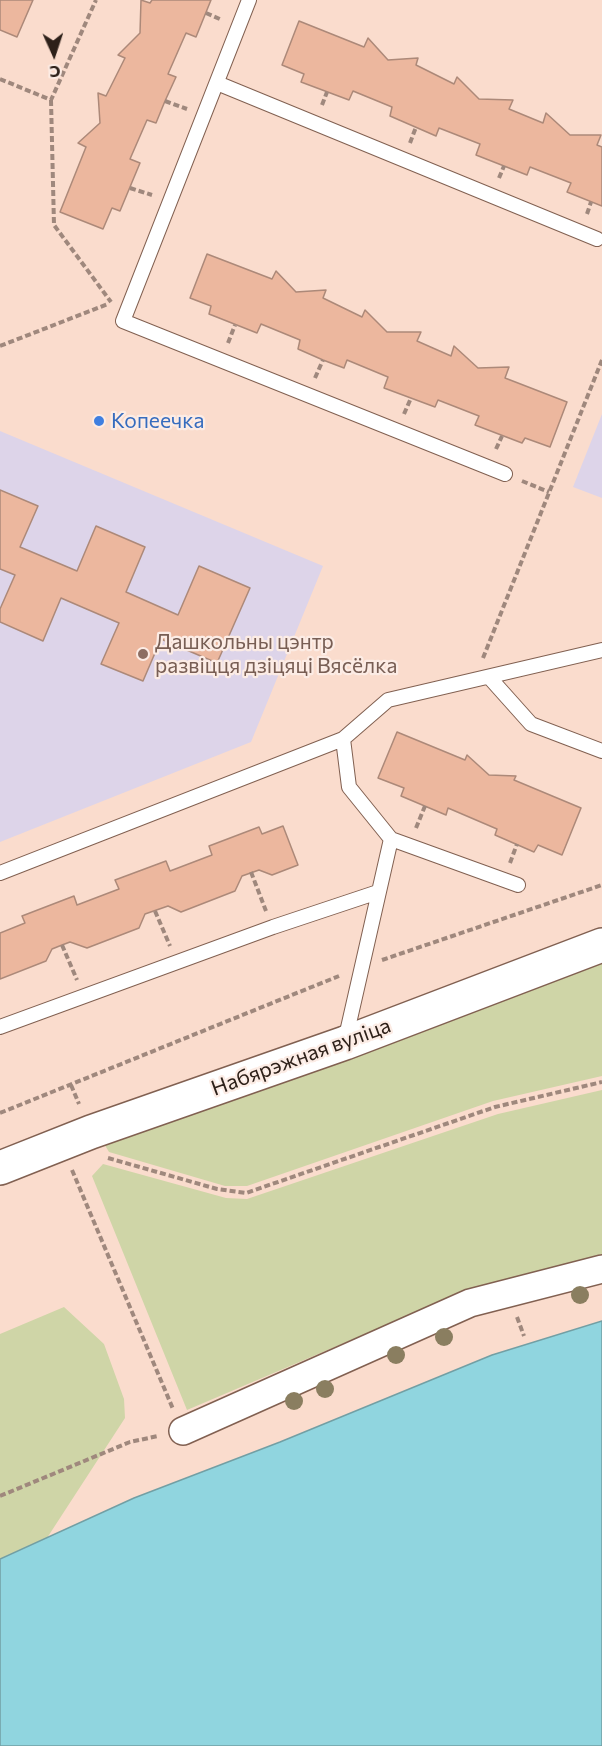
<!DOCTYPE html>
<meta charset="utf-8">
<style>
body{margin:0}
#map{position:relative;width:602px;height:1746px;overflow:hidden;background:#fadccd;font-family:Commissioner,sans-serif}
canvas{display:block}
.north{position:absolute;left:24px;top:24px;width:60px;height:60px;-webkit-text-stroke:4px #fcece5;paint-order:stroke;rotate:177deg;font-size:16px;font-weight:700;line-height:24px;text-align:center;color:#2d2019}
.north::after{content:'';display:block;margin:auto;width:21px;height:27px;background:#2d2019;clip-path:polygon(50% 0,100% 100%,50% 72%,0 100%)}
</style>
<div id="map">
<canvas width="602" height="1746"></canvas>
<div class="north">С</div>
</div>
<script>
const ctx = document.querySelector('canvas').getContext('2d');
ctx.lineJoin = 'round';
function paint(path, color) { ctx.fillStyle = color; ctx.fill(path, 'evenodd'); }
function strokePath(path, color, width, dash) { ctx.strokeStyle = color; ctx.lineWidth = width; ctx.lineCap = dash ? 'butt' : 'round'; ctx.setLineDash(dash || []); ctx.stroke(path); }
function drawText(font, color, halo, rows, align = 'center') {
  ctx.font = font + ' Commissioner,sans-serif'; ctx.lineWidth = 4.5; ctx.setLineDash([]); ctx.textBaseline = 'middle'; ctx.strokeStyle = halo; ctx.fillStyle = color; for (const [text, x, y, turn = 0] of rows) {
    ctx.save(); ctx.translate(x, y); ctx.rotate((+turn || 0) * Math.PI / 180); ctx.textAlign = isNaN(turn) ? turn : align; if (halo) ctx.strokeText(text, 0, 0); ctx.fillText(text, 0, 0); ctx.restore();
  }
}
const education = new Path2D(`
 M 602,414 L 602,498 L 573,487 Z
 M 0,431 L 323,566 L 251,742 L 0,842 Z`);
const green = new Path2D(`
 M 602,957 L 602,1076 L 493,1101 L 247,1186 L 225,1186 L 109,1152 L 103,1142 Z
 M 602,1090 L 602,1254 L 466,1291 L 187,1410 L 92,1176 L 103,1164 L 226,1198 L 247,1199 L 498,1114 Z
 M 64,1307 L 104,1344 L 124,1399 L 125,1418 L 47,1538 L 0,1559 L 0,1334 Z`);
const water = new Path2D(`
 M 602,1321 L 602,1746 L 0,1746 L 0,1559 L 134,1498 L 280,1442 L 492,1355 Z`);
const building = new Path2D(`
 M 0,0 L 33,0 L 17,37 L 0,30 Z
 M 141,0 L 150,3 L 152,0 L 211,0 L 196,37 L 186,33 L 168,74 L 176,77 L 165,101 L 156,123 L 147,120 L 130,159 L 140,163 L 120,211 L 112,208 L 103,229 L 60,212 L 86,147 L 78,143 L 100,123 L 98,93 L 106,96 L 125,58 L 118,55 L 140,33 Z
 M 299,21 L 364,47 L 368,38 L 388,60 L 418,58 L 416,65 L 454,84 L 457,77 L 479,99 L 513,100 L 509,109 L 543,123 L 546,113 L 570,135 L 601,135 L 597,145 L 602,147 L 602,206 L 567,192 L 571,183 L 530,167 L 527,175 L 476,155 L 480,144 L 439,128 L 436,136 L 390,116 L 392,107 L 353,91 L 349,100 L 301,82 L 304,74 L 282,65 Z
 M 207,254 L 272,279 L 276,271 L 296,292 L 326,290 L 323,298 L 362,317 L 365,310 L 387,332 L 421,332 L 417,341 L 451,356 L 454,346 L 478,368 L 509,367 L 505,378 L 567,402 L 550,447 L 525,438 L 522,443 L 475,425 L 479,416 L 438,400 L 435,407 L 384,388 L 388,377 L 347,360 L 344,368 L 323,360 L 298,349 L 300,340 L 261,324 L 257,333 L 209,314 L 211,306 L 190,298 Z
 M 0,490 L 38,506 L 20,547 L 77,571 L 96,526 L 145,547 L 126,592 L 178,615 L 199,566 L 250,588 L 217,663 L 161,639 L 143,681 L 101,664 L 119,623 L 61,598 L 43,641 L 0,622 L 0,609 L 15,575 L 0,569 Z
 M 397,732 L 465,760 L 467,755 L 489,775 L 516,776 L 514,780 L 581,808 L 562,855 L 538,845 L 534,852 L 495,835 L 497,829 L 448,808 L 446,815 L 401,796 L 404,788 L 378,778 Z
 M 283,826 L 298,865 L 272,875 L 259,870 L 242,876 L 235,891 L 181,912 L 168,906 L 145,914 L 139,928 L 87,948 L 70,942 L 62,945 L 52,949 L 46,961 L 0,979 L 0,933 L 25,923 L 22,916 L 74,896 L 77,905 L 119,889 L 115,880 L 166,861 L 170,871 L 212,855 L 209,846 L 259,827 L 262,834 Z`);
const path = new Path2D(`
 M 206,13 L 222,20
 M 0,79 L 51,100 L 96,0
 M 51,100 L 54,225 L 111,302
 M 165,101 L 187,109
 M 322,105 L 327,92
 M 410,143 L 416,127
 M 499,178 L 504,166
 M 130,188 L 152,195
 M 587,214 L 591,202
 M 228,343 L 235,325
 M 0,346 L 108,304
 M 315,378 L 323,360
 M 404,414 L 411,398
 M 496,449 L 502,436
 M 522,481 L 549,492
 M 483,658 L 602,360
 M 416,828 L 425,806
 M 510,863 L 517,844
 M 251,872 L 266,911
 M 155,911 L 170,946
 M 62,945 L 77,980
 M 382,960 L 602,885
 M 71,1085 L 79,1104
 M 0,1113 L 339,976
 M 108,1158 L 217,1189 L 246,1193 L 495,1107 L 602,1082
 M 72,1170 L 173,1409
 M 517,1317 L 524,1336
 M 0,1496 L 130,1442 L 158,1436`);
const lane = new Path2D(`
 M 249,0 L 123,321 L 505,474
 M 217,83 L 597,239
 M 489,677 L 531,724 L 602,751
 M 343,739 L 388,700 L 602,650
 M 391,839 L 518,885
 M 0,873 L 343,739 L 349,787 L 391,839 L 345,1041
 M 0,1027 L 273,927 L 378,892`);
const street = new Path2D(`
 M 183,1431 L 470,1303 L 602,1269`);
const secondary = new Path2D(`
 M 0,1168 L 91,1132 L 345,1043 L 602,945`);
const trees = [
 [580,1295],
 [444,1337],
 [396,1355],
 [325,1389],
 [294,1401]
];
const markers = [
 [99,421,6,"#3f7fe0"],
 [143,654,6,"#8d6e63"]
];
const shopNames = [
 ["Копеечка",111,421]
];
const educationNames = [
 ["Дашкольны цэнтр",155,642],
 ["развіцця дзіцяці Вясёлка",155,666]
];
const streetNames = [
 ["Набярэжная вуліца",301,1057,-20]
];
paint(education, '#ddd4e9');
paint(green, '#cfd5a7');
paint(water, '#90d5df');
strokePath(water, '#729fa4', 1.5);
paint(building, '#ecb79e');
strokePath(building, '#ac8979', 1.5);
strokePath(lane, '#816051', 16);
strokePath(street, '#816051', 30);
strokePath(secondary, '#816051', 36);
strokePath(path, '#9f887d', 4, [6, 3]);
strokePath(lane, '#fff', 14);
strokePath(street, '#fff', 27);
strokePath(secondary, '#fff', 33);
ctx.fillStyle = '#8a7e60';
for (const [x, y] of trees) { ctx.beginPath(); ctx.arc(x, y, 9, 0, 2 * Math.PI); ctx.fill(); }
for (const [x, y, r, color] of markers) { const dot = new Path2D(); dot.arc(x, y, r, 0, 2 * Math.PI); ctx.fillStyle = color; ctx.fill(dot); strokePath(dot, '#fcece5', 2); }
drawText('21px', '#366cbe', '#fcece5', shopNames, 'left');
drawText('21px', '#785e54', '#fcece5', educationNames, 'left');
drawText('21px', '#2d2019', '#fcece5', streetNames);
</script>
